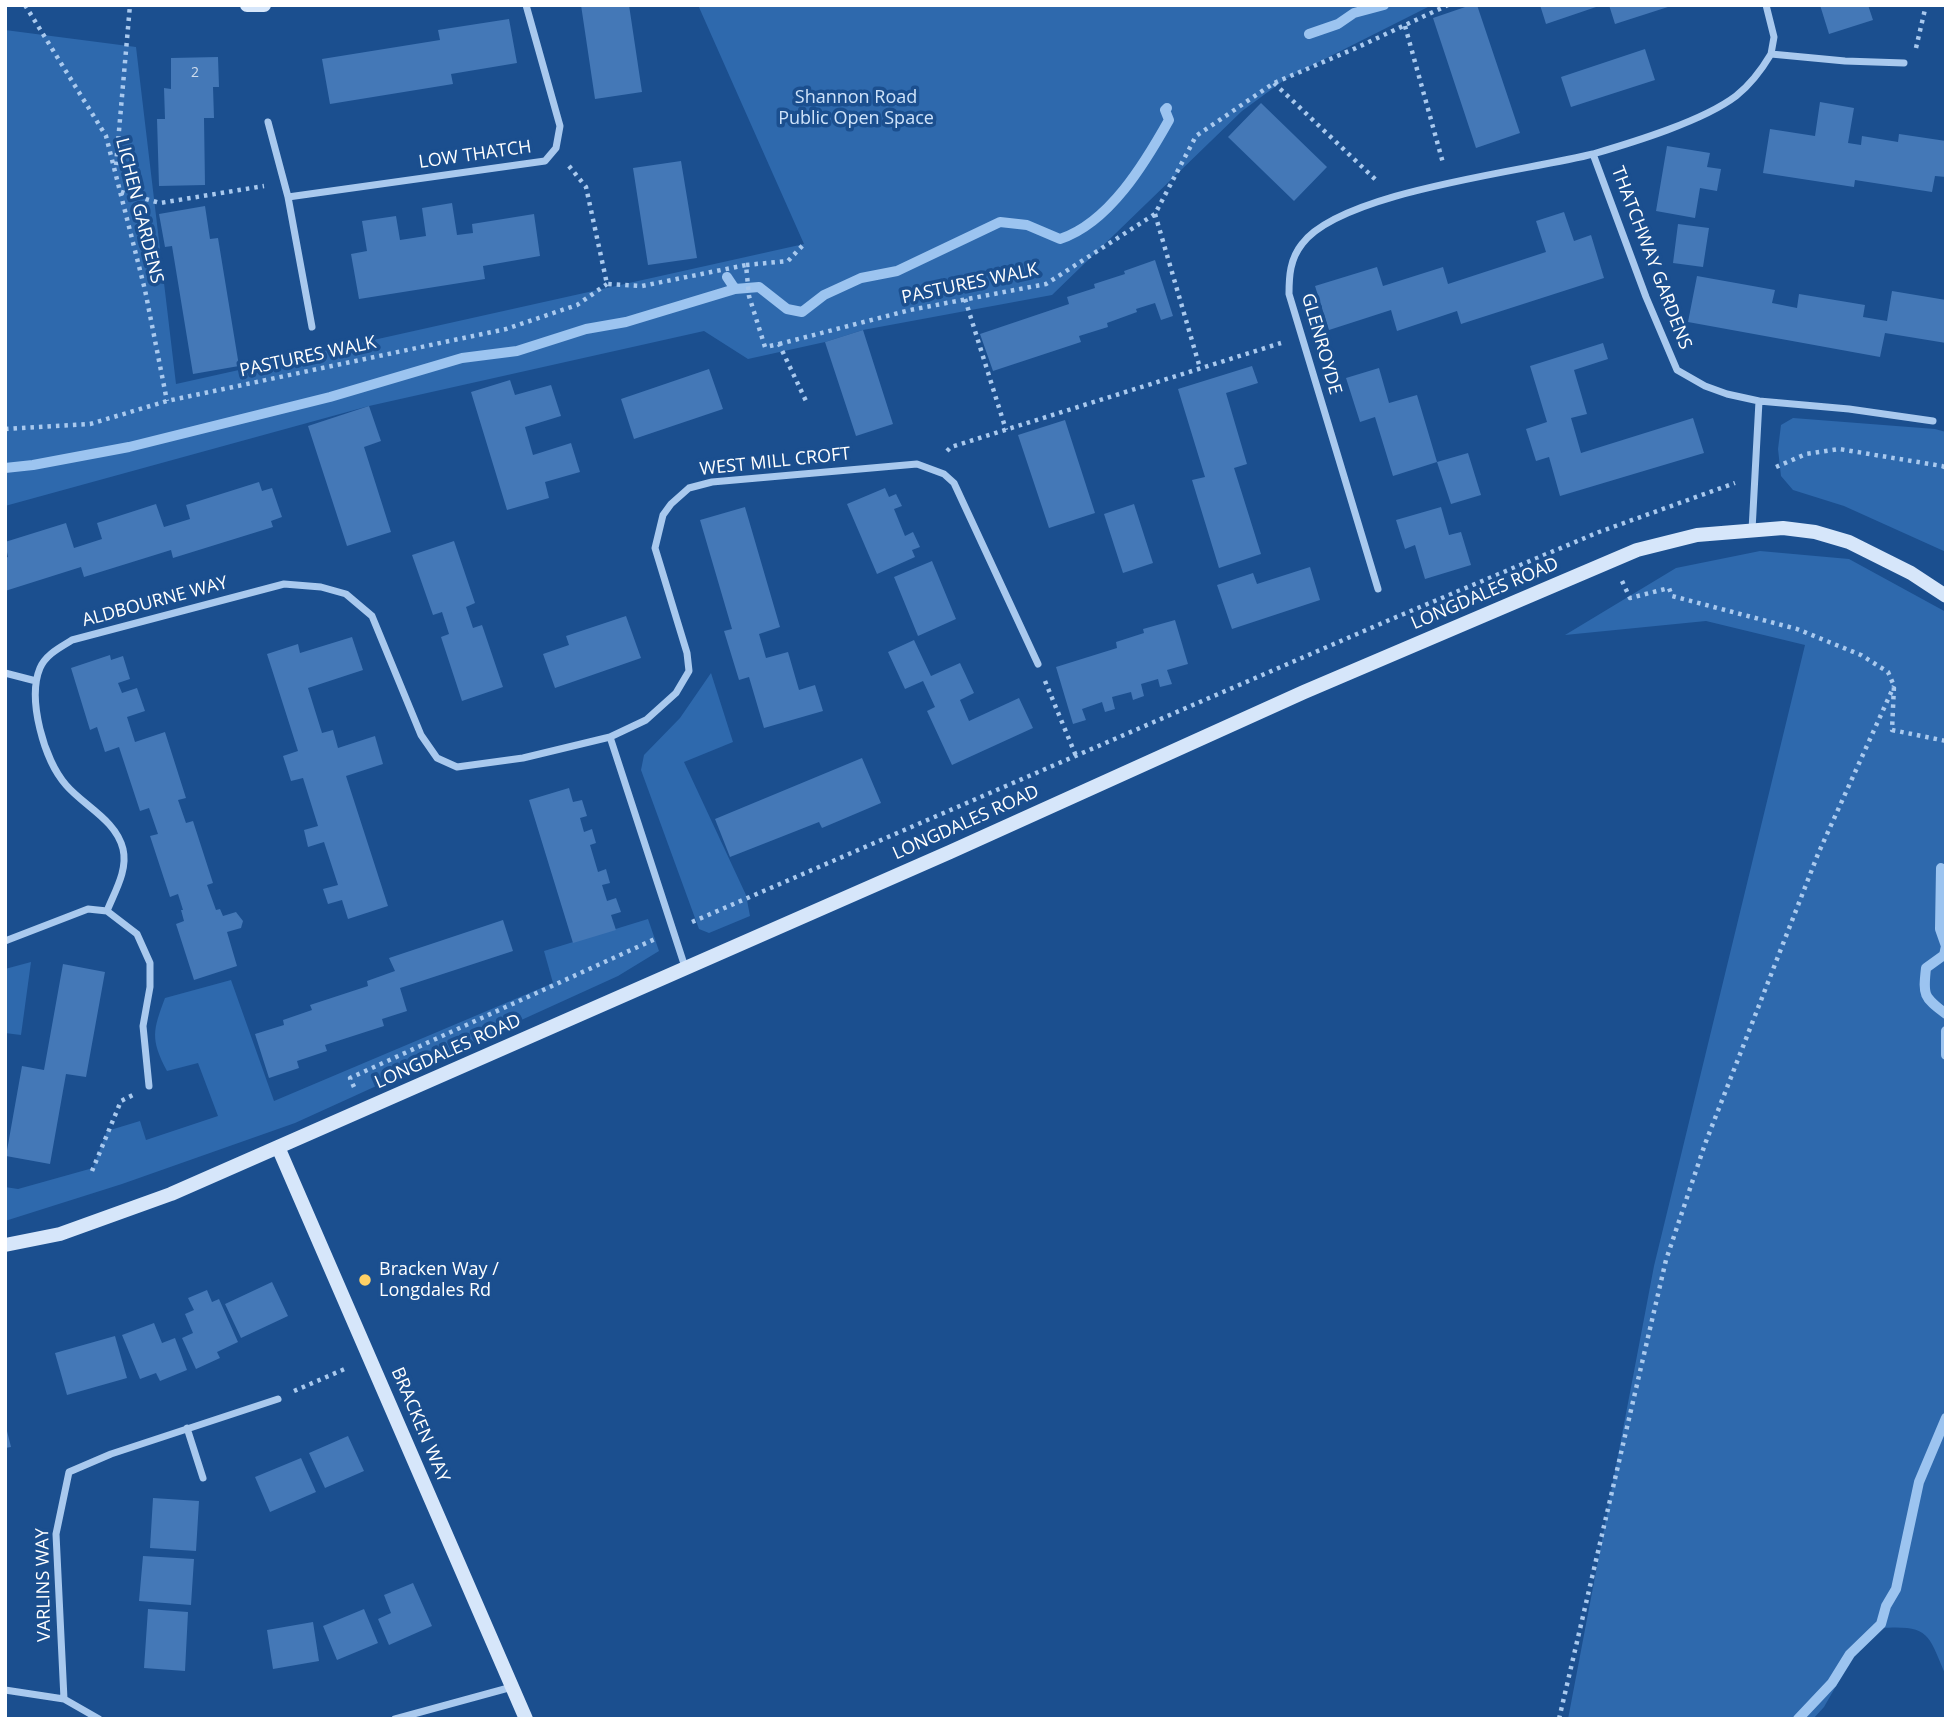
<!DOCTYPE html>
<style>
body{margin:0}
#map{position:relative;width:1951px;height:1724px;overflow:hidden;background:#1b4f8f;font-family:"Open Sans",sans-serif}
canvas{display:block}
.frame{position:absolute;inset:0;border:7px solid #fff;pointer-events:none}
</style>
<div id="map">
<canvas width="1951" height="1724"></canvas>
<div class="frame"></div>
</div>
<script>
const ctx = document.querySelector('canvas').getContext('2d');
ctx.lineJoin = 'round';
function paint(path, color) { ctx.fillStyle = color; ctx.fill(path, 'evenodd'); }
function strokePath(path, color, width, dash) { ctx.strokeStyle = color; ctx.lineWidth = width; ctx.lineCap = dash ? 'butt' : 'round'; ctx.setLineDash(dash || []); ctx.stroke(path); }
function drawText(font, color, halo, rows, align = 'center') {
  ctx.font = font + ' "Open Sans",sans-serif'; ctx.lineWidth = 7; ctx.setLineDash([]); ctx.textBaseline = 'middle'; ctx.strokeStyle = halo; ctx.fillStyle = color; for (const [text, x, y, turn = 0] of rows) {
    ctx.save(); ctx.translate(x, y); ctx.rotate((+turn || 0) * Math.PI / 180); ctx.textAlign = isNaN(turn) ? turn : align; if (halo) ctx.strokeText(text, 0, 0); ctx.fillText(text, 0, 0); ctx.restore();
  }
}
const green = new Path2D(`
 M 698,5 L 1432,5 L 1287,78 L 1242,111 L 1052,295 L 863,330 L 825,342 L 748,359 L 704,331 L 369,406 L 5,506 L 5,30 L 136,47 L 176,384 L 804,244 Z
 M 1793,418 L 1935,429 L 1946,432 L 1946,552 L 1844,506 L 1793,490 L 1781,476 L 1778,449 L 1781,425 Z
 M 1760,551 L 1849,559 L 1946,612 L 1946,1676 C 1928,1634 1930,1625 1881,1628 L 1851,1660 L 1824,1707 L 1813,1719 L 1568,1719 L 1654,1266 L 1805,645 L 1706,621 L 1565,635 L 1676,568 Z
 M 711,673 L 733,742 L 684,762 L 746,895 L 750,916 L 709,933 L 699,929 L 641,770 L 644,755 L 680,718 Z
 M 648,919 L 659,951 L 618,976 L 295,1123 L 122,1184 L 5,1221 L 5,1187 L 18,1189 L 93,1168 L 107,1131 L 140,1121 L 146,1140 L 218,1116 L 198,1063 L 167,1071 C 150,1039 153,1030 165,998 L 231,980 L 274,1101 L 553,983 L 544,951 Z
 M 31,962 L 21,1035 L 5,1033 L 5,969 Z`);
const stream = new Path2D(`
 M 1309,34 L 1338,24 L 1354,13 L 1384,5
 M 727,277 L 735,289
 M 5,468 L 33,465 L 129,447 L 330,397 L 462,358 L 517,351 L 586,329 L 626,322 L 735,289 L 759,287 L 787,309 L 802,312 L 824,295 L 861,278 L 897,271 L 1000,222 L 1027,225 L 1060,239 C 1109,223 1145,163 1169,120 L 1165,110 L 1167,108
 M 1941,868 L 1940,929 L 1946,946 L 1944,955 L 1926,968 C 1923,995 1923,997 1946,1014
 M 1946,1031 L 1946,1055
 M 1798,1719 L 1832,1683 L 1850,1654 L 1881,1624 L 1886,1606 L 1896,1589 L 1919,1482 L 1946,1418`);
const building = new Path2D(`
 M 581,5 L 629,5 L 642,92 L 595,99 Z
 M 1471,5 L 1477,5 L 1520,133 L 1476,148 L 1433,18 Z
 M 1540,5 L 1599,5 L 1599,6 L 1546,24 Z
 M 1609,5 L 1670,5 L 1671,6 L 1615,24 Z
 M 1820,5 L 1868,5 L 1873,20 L 1829,34 Z
 M 509,19 L 517,63 L 451,74 L 453,84 L 330,104 L 322,59 L 440,40 L 438,30 Z
 M 1645,49 L 1655,80 L 1571,107 L 1561,77 Z
 M 218,57 L 219,87 L 213,87 L 214,118 L 204,118 L 205,185 L 159,186 L 157,119 L 165,119 L 164,88 L 171,89 L 171,58 Z
 M 1820,102 L 1854,108 L 1848,143 L 1861,145 L 1862,136 L 1898,142 L 1899,134 L 1946,141 L 1946,177 L 1935,176 L 1932,192 L 1855,180 L 1854,187 L 1763,173 L 1770,129 L 1815,136 Z
 M 1261,103 L 1327,167 L 1294,201 L 1228,137 Z
 M 1667,146 L 1710,153 L 1707,167 L 1721,169 L 1717,191 L 1700,188 L 1695,218 L 1656,211 Z
 M 681,161 L 697,258 L 648,265 L 633,168 Z
 M 452,203 L 457,235 L 473,233 L 472,224 L 534,214 L 540,256 L 483,266 L 485,279 L 359,299 L 351,254 L 367,251 L 362,221 L 396,216 L 400,240 L 426,236 L 422,208 Z
 M 205,206 L 210,239 L 218,238 L 239,366 L 193,374 L 172,246 L 165,247 L 159,214 Z
 M 1564,212 L 1574,241 L 1591,235 L 1604,278 L 1461,324 L 1457,311 L 1397,331 L 1391,310 L 1329,330 L 1315,286 L 1377,267 L 1383,286 L 1443,267 L 1448,284 L 1546,252 L 1536,221 Z
 M 1678,224 L 1709,228 L 1703,267 L 1673,263 Z
 M 1155,260 L 1173,316 L 1161,320 L 1155,303 L 1136,309 L 1137,312 L 1107,323 L 1108,327 L 1079,336 L 1081,342 L 993,371 L 980,334 L 1069,304 L 1067,297 L 1095,288 L 1094,284 L 1125,274 L 1124,271 Z
 M 1697,276 L 1775,290 L 1772,303 L 1797,308 L 1799,294 L 1865,305 L 1863,317 L 1887,321 L 1892,291 L 1946,300 L 1946,343 L 1885,333 L 1880,357 L 1688,322 Z
 M 863,330 L 893,424 L 856,436 L 825,342 Z
 M 1603,343 L 1608,359 L 1574,370 L 1587,414 L 1571,418 L 1581,453 L 1693,418 L 1704,453 L 1560,496 L 1549,457 L 1536,461 L 1526,429 L 1547,422 L 1530,366 Z
 M 1252,366 L 1258,383 L 1226,393 L 1247,464 L 1234,468 L 1261,554 L 1219,568 L 1192,480 L 1205,477 L 1178,389 Z
 M 1379,368 L 1389,403 L 1417,395 L 1437,462 L 1393,476 L 1375,417 L 1360,422 L 1346,378 Z
 M 709,369 L 723,409 L 634,439 L 621,399 Z
 M 510,380 L 515,395 L 551,385 L 561,416 L 525,427 L 533,455 L 571,443 L 580,472 L 545,482 L 549,498 L 507,510 L 471,392 Z
 M 369,406 L 381,441 L 364,447 L 391,532 L 347,546 L 308,426 Z
 M 1065,420 L 1095,513 L 1049,528 L 1018,435 Z
 M 1468,453 L 1481,495 L 1451,504 L 1437,462 Z
 M 259,482 L 262,491 L 272,488 L 282,517 L 271,521 L 273,527 L 173,558 L 171,550 L 84,577 L 81,567 L 5,591 L 5,558 L 8,557 L 5,542 L 66,523 L 74,548 L 102,539 L 97,523 L 156,504 L 164,527 L 190,519 L 186,505 Z
 M 885,488 L 889,497 L 896,494 L 902,506 L 894,509 L 905,536 L 913,532 L 920,547 L 912,550 L 915,557 L 877,574 L 847,504 Z
 M 1134,504 L 1153,563 L 1123,573 L 1104,514 Z
 M 745,507 L 780,627 L 759,634 L 766,658 L 788,652 L 799,690 L 815,685 L 823,711 L 764,728 L 749,677 L 739,680 L 724,631 L 732,629 L 700,520 Z
 M 1441,507 L 1449,535 L 1461,532 L 1471,565 L 1425,579 L 1415,545 L 1405,549 L 1396,520 Z
 M 454,541 L 475,603 L 466,607 L 473,628 L 482,625 L 503,687 L 462,701 L 441,637 L 449,634 L 442,612 L 433,615 L 412,555 Z
 M 932,561 L 956,619 L 918,636 L 894,577 Z
 M 1310,567 L 1320,600 L 1232,629 L 1217,585 L 1253,573 L 1257,584 Z
 M 626,616 L 641,658 L 555,688 L 543,654 L 569,645 L 566,636 Z
 M 1175,620 L 1188,664 L 1167,670 L 1172,684 L 1160,687 L 1158,679 L 1141,684 L 1144,696 L 1133,700 L 1131,692 L 1112,697 L 1115,709 L 1105,712 L 1102,702 L 1082,709 L 1086,720 L 1073,724 L 1056,667 L 1117,648 L 1116,642 L 1144,633 L 1143,629 Z
 M 352,637 L 363,670 L 308,688 L 322,733 L 333,730 L 338,748 L 375,736 L 383,764 L 346,776 L 388,906 L 348,919 L 342,900 L 328,904 L 323,889 L 338,885 L 324,842 L 308,847 L 304,830 L 318,826 L 303,778 L 291,781 L 283,756 L 298,751 L 267,654 L 298,644 L 300,653 Z
 M 914,640 L 931,676 L 960,663 L 974,693 L 960,700 L 969,721 L 1019,698 L 1033,728 L 952,765 L 927,711 L 935,707 L 923,681 L 905,689 L 888,652 Z
 M 110,655 L 111,660 L 123,656 L 130,679 L 118,683 L 122,693 L 137,688 L 145,711 L 127,717 L 135,742 L 165,732 L 186,798 L 178,800 L 186,823 L 193,821 L 213,883 L 207,885 L 216,910 L 220,909 L 223,916 L 236,912 L 243,921 L 241,928 L 227,932 L 237,966 L 194,980 L 176,924 L 184,921 L 181,910 L 183,910 L 178,894 L 170,897 L 150,836 L 158,834 L 149,808 L 140,811 L 119,747 L 105,752 L 97,727 L 90,730 L 71,668 Z
 M 862,758 L 881,803 L 822,828 L 819,822 L 730,857 L 715,819 Z
 M 569,788 L 573,802 L 582,800 L 587,816 L 580,818 L 584,832 L 592,829 L 596,843 L 590,845 L 598,872 L 606,869 L 610,883 L 602,885 L 607,901 L 616,898 L 621,912 L 611,915 L 616,930 L 573,943 L 529,800 Z
 M 503,920 L 513,951 L 400,988 L 407,1011 L 382,1019 L 384,1026 L 325,1045 L 327,1051 L 297,1061 L 299,1068 L 269,1078 L 255,1034 L 284,1025 L 283,1020 L 312,1010 L 310,1005 L 368,986 L 367,981 L 395,971 L 389,958 Z
 M 63,964 L 105,972 L 86,1077 L 66,1074 L 50,1164 L 6,1156 L 22,1066 L 44,1070 Z
 M 272,1282 L 288,1316 L 241,1338 L 225,1304 Z
 M 207,1290 L 212,1302 L 219,1299 L 238,1342 L 217,1352 L 220,1358 L 196,1369 L 182,1338 L 193,1333 L 185,1314 L 194,1310 L 188,1298 Z
 M 154,1323 L 162,1343 L 175,1338 L 187,1370 L 160,1381 L 156,1373 L 140,1379 L 122,1335 Z
 M 115,1336 L 127,1378 L 67,1395 L 55,1353 Z
 M 6,1427 L 11,1447 L 5,1448 L 5,1428 Z
 M 348,1436 L 364,1471 L 325,1488 L 309,1453 Z
 M 301,1458 L 316,1492 L 270,1512 L 255,1477 Z
 M 153,1498 L 199,1501 L 196,1551 L 150,1548 Z
 M 143,1556 L 194,1559 L 191,1605 L 139,1601 Z
 M 413,1583 L 432,1626 L 389,1645 L 378,1619 L 391,1613 L 384,1595 Z
 M 148,1609 L 188,1612 L 185,1671 L 144,1668 Z
 M 364,1609 L 378,1643 L 337,1660 L 323,1626 Z
 M 313,1622 L 319,1661 L 273,1669 L 267,1630 Z`);
const path = new Path2D(`
 M 25,5 L 106,136 L 145,290 L 167,401
 M 1405,26 L 1443,163
 M 1916,48 L 1926,5
 M 1274,83 L 1377,181
 M 116,165 L 130,5
 M 569,166 L 586,187 L 607,284 L 642,286 L 746,265 L 749,296 L 765,347 L 779,344 L 806,401
 M 121,192 L 160,203 L 264,186
 M 1155,214 L 1200,368
 M 746,265 L 788,261 L 804,244
 M 965,299 L 1006,430
 M 779,344 L 910,310 L 1046,284 L 1155,214 L 1196,136 L 1274,83 L 1356,48 L 1448,5
 M 5,429 L 90,424 L 167,401 L 506,329 L 577,305 L 607,284
 M 947,451 L 951,447 L 1281,343
 M 1776,467 L 1806,454 L 1839,449 L 1942,466 L 1946,468
 M 1622,581 L 1630,598 L 1669,588 L 1672,596 L 1797,629 L 1861,655 L 1888,672 L 1894,686 L 1892,730 L 1946,741
 M 1045,681 L 1076,756
 M 692,922 L 1387,621 L 1599,532 L 1735,483
 M 354,1087 L 350,1078 L 655,939
 M 92,1171 L 121,1101 L 133,1095
 M 294,1391 L 347,1368
 M 1559,1719 L 1666,1260 L 1705,1144 L 1818,854 L 1894,686`);
const street = new Path2D(`
 M 1766,5 L 1774,37 L 1771,54
 M 268,122 L 288,197 L 312,327
 M 288,197 L 545,161 L 556,148 L 560,126 L 526,5
 M 1759,401 L 1849,409 L 1933,421
 M 1752,530 L 1759,401 L 1727,394 L 1705,386 L 1677,370 L 1646,297 L 1593,154 C 1634,142 1703,121 1736,96 C 1750,85 1762,69 1771,54 L 1845,61 L 1904,63
 M 1378,589 L 1289,294 C 1289,276 1290,259 1302,244 C 1341,191 1527,171 1593,154
 M 5,673 L 36,681
 M 610,737 L 685,967
 M 5,941 L 88,909 L 107,911
 M 149,1086 L 143,1026 L 150,987 L 150,963 L 137,934 L 107,911 C 115,891 128,870 123,849 C 116,820 84,806 66,785 C 44,760 27,699 40,668 C 46,654 61,647 72,640 L 284,584 L 321,587 L 346,594 L 372,616 L 421,735 L 437,758 L 457,767 L 523,758 L 610,737 L 646,720 L 676,693 L 689,671 L 687,653 L 655,548 L 663,515 L 671,504 L 689,488 L 712,482 L 917,464 L 944,474 L 954,483 L 1038,664
 M 187,1428 L 203,1478
 M 5,1690 L 64,1699 L 99,1719
 M 64,1699 L 56,1534 L 69,1472 L 111,1454 L 278,1399
 M 395,1719 L 512,1687`);
const secondary = new Path2D(`
 M 247,5 L 264,5
 M 278,1147 L 526,1719
 M 5,1245 L 60,1234 L 171,1194 L 950,852 L 1304,692 L 1637,550 L 1697,535 L 1783,528 L 1815,532 L 1849,542 L 1911,573 L 1946,596`);
const markers = [
 [365,1280,7,"#ffd166"]
];
const numberNames = [
 ["2",195,73]
];
const parkNames = [
 ["Shannon Road",856,98],
 ["Public Open Space",856,119]
];
const streetNames = [
 ["LOW THATCH",475,155,-8],
 ["LICHEN GARDENS",139,211,76],
 ["THATCHWAY GARDENS",1651,258,69],
 ["PASTURES WALK",970,284,-12],
 ["GLENROYDE",1321,344,74],
 ["PASTURES WALK",308,357,-12],
 ["WEST MILL CROFT",775,462,-6],
 ["LONGDALES ROAD",1485,594,-23],
 ["ALDBOURNE WAY",155,602,-15],
 ["LONGDALES ROAD",966,823,-24],
 ["LONGDALES ROAD",448,1052,-24],
 ["BRACKEN WAY",420,1425,67],
 ["VARLINS WAY",44,1585,-91]
];
const poiNames = [
 ["Bracken Way /",379,1270],
 ["Longdales Rd",379,1291]
];
paint(green, '#2e69ad');
strokePath(stream, '#9cc4f0', 10);
paint(building, '#4478b7');
strokePath(path, '#a9c9ee', 4.5, [3.5, 5]);
strokePath(street, '#a9c9ee', 7);
strokePath(secondary, '#d6e6fa', 14);
for (const [x, y, r, color] of markers) { const dot = new Path2D(); dot.arc(x, y, r, 0, 2 * Math.PI); ctx.fillStyle = color; ctx.fill(dot); strokePath(dot, '#1b4f8f', 2.5); }
drawText('14px', '#d0dded', null, numberNames);
drawText('18px', '#cfe3fa', '#1b4f8f', parkNames);
drawText('18px', '#fff', '#1b4f8f', streetNames);
drawText('18px', '#fff', '#1b4f8f', poiNames, 'left');
</script>
